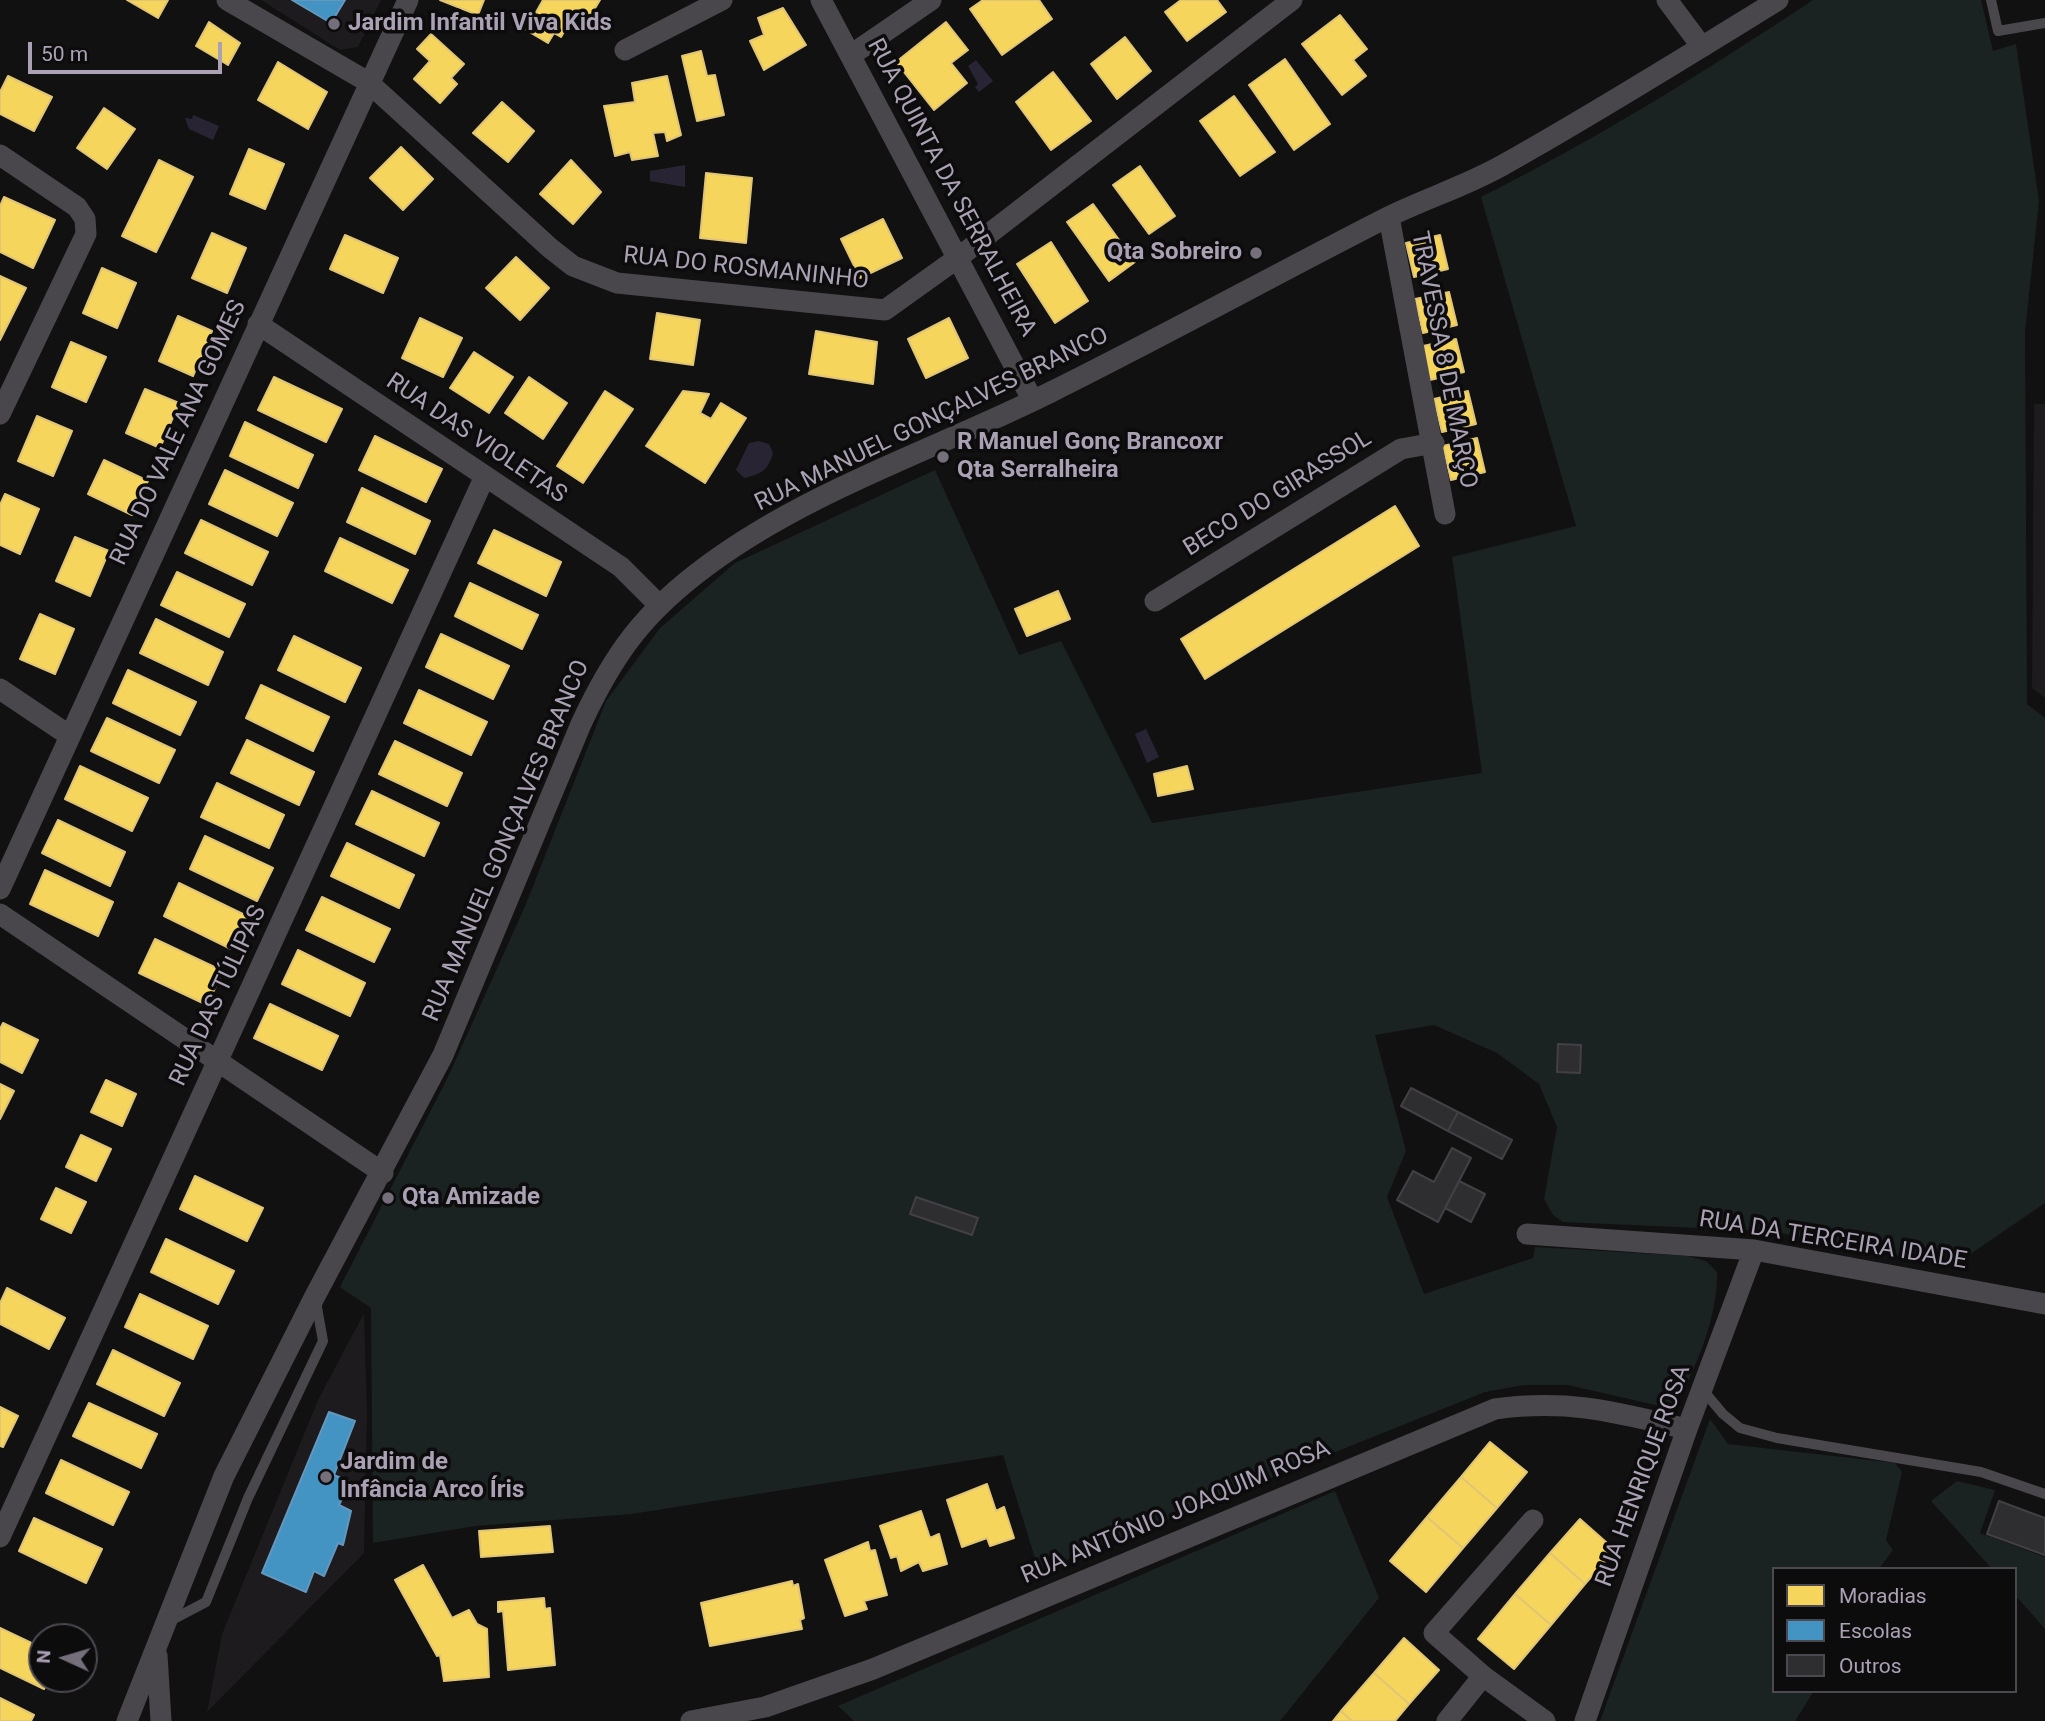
<!DOCTYPE html>
<meta charset="utf-8">
<style>
body{margin:0}
#map{position:relative;width:2045px;height:1721px;overflow:hidden;background:#111;font-family:Roboto,sans-serif}
canvas{display:block}
.legend{position:absolute;left:1772px;top:1567px;width:245px;height:126px;box-sizing:border-box;background:#0d0c0d;border:2px solid #4c4850;margin:0;padding:9px 12px;list-style:none;font-size:21px;color:#aba1b4}
.legend li{display:flex;align-items:center;gap:14px;height:35px}
.legend b{width:35px;border:2px solid #4c4850}
.north{position:absolute;left:28px;top:1623px;width:70px;height:70px;box-sizing:border-box;background:#0d0c0d;border:2px solid #4c4850;border-radius:50%;rotate:274deg;font-size:19px;font-weight:700;line-height:28px;text-align:center;color:#aba1b4}
.north::after{content:'';display:block;margin:auto;width:24px;height:32px;background:#756f7b;clip-path:polygon(50% 0,100% 100%,50% 72%,0 100%)}
.scale{position:absolute;left:28px;top:42px;width:194px;height:32px;box-sizing:border-box;border:4px solid #aba1b4;border-top:0;padding-left:9px;font-size:21px;line-height:24px;white-space:nowrap;color:#aba1b4;-webkit-text-stroke:5px #0d0c0d;paint-order:stroke}
</style>
<div id="map">
<canvas width="2045" height="1721"></canvas>
<ul class="legend">
<li><b style="height:19px;background:#f6d55c"></b>Moradias</li>
<li><b style="height:19px;background:#4393c3"></b>Escolas</li>
<li><b style="height:19px;background:#2e2d30"></b>Outros</li>
</ul>
<div class="north">N</div>
<div class="scale">50 m</div>
</div>
<script>
const ctx = document.querySelector('canvas').getContext('2d');
ctx.lineJoin = 'round';
function paint(path, color) { ctx.fillStyle = color; ctx.fill(path, 'evenodd'); }
function strokePath(path, color, width, dash) { ctx.strokeStyle = color; ctx.lineWidth = width; ctx.lineCap = dash ? 'butt' : 'round'; ctx.setLineDash(dash || []); ctx.stroke(path); }
function drawText(font, color, halo, rows, align = 'center') {
  ctx.font = font + ' Roboto,sans-serif'; ctx.lineWidth = 7; ctx.setLineDash([]); ctx.textBaseline = 'middle'; ctx.strokeStyle = halo; ctx.fillStyle = color; for (const [text, x, y, turn = 0] of rows) {
    ctx.save(); ctx.translate(x, y); ctx.rotate((+turn || 0) * Math.PI / 180); ctx.textAlign = isNaN(turn) ? turn : align; if (halo) ctx.strokeText(text, 0, 0); ctx.fillText(text, 0, 0); ctx.restore();
  }
}
const built = new Path2D(`
 M 261,0 L 381,0 L 358,47 L 340,50 Z
 M 2034,404 L 2045,404 L 2045,698 L 2032,688 Z
 M 364,1313 L 367,1411 L 364,1553 L 207,1712 L 222,1634 L 318,1400 Z`);
const green = new Path2D(`
 M 1813,0 L 1981,0 L 1993,51 L 2016,44 L 2039,201 L 2025,332 L 2027,704 L 2045,718 L 2045,1203 L 1953,1266 L 1770,1231 L 1563,1222 L 1553,1215 L 1544,1199 L 1557,1127 L 1539,1084 L 1497,1053 L 1434,1025 L 1375,1035 L 1406,1151 L 1387,1197 L 1424,1294 L 1533,1258 L 1535,1247 L 1688,1256 L 1706,1261 L 1717,1272 C 1718,1315 1698,1363 1678,1401 L 1664,1407 L 1568,1385 L 1524,1385 L 1485,1392 L 1039,1571 L 1003,1455 L 632,1514 L 475,1526 L 373,1543 L 371,1308 L 340,1287 L 448,1077 L 526,904 L 606,701 L 660,628 L 735,563 L 935,470 L 1019,655 L 1061,641 L 1152,823 L 1482,773 L 1452,557 L 1576,526 L 1481,197 C 1597,139 1706,71 1813,0 Z
 M 1710,1419 L 1728,1444 L 1895,1463 L 1902,1472 L 1886,1540 L 1893,1550 L 1879,1569 L 1774,1569 L 1774,1691 L 1814,1691 L 1795,1721 L 1600,1721 Z
 M 1957,1481 L 1995,1490 L 1980,1533 L 2045,1557 L 2045,1629 L 2015,1595 L 2015,1569 L 1992,1569 L 1931,1501 Z
 M 1335,1491 L 1379,1598 L 1280,1721 L 854,1721 L 838,1706 Z`);
const water = new Path2D(`
 M 976,60 L 993,81 L 979,92 L 975,87 L 978,84 L 968,66 Z
 M 193,115 L 219,126 L 213,140 L 189,129 L 185,118 L 192,119 Z
 M 685,165 L 685,187 L 650,181 L 650,171 Z
 M 758,441 L 769,444 L 773,453 C 768,471 761,474 744,478 L 736,470 L 749,443 Z
 M 1146,729 L 1159,757 L 1147,763 L 1135,734 Z`);
const homes = new Path2D(`
 M 127,0 L 168,0 L 158,18 Z
 M 440,0 L 484,0 L 478,15 Z
 M 543,0 L 600,0 L 586,23 L 573,16 L 561,37 L 554,33 L 548,43 L 526,30 Z
 M 983,0 L 1039,0 L 1052,19 L 1002,55 L 970,9 Z
 M 1181,0 L 1217,0 L 1226,12 L 1187,41 L 1165,12 Z
 M 783,8 L 806,45 L 764,70 L 750,41 L 764,35 L 758,18 Z
 M 1340,15 L 1367,49 L 1353,60 L 1366,76 L 1342,95 L 1302,44 Z
 M 209,22 L 240,43 L 228,65 L 196,46 Z
 M 946,22 L 968,50 L 951,63 L 967,83 L 934,110 L 896,62 Z
 M 431,34 L 464,64 L 451,78 L 457,84 L 440,103 L 414,79 L 430,61 L 417,49 Z
 M 1125,37 L 1151,71 L 1117,99 L 1091,64 Z
 M 701,51 L 707,76 L 715,75 L 724,115 L 697,121 L 682,56 Z
 M 1285,59 L 1330,124 L 1294,150 L 1249,85 Z
 M 278,62 L 327,92 L 308,129 L 258,100 Z
 M 1053,72 L 1091,121 L 1051,150 L 1016,102 Z
 M 8,76 L 52,97 L 34,131 L 0,114 L 0,92 Z
 M 667,76 L 681,135 L 667,141 L 665,132 L 653,133 L 658,156 L 632,160 L 630,152 L 615,156 L 604,106 L 635,102 L 632,83 Z
 M 1234,96 L 1275,152 L 1240,176 L 1200,121 Z
 M 502,102 L 534,131 L 508,162 L 473,133 Z
 M 104,108 L 135,129 L 107,169 L 77,148 Z
 M 401,147 L 433,179 L 403,210 L 370,178 Z
 M 249,149 L 284,164 L 265,209 L 230,194 Z
 M 159,160 L 193,177 L 156,252 L 122,236 Z
 M 571,160 L 601,192 L 573,224 L 540,194 Z
 M 1140,166 L 1175,216 L 1149,234 L 1113,185 Z
 M 706,173 L 752,178 L 746,243 L 700,238 Z
 M 4,197 L 55,220 L 33,268 L 0,252 L 0,206 Z
 M 1093,204 L 1135,262 L 1109,281 L 1067,222 Z
 M 883,219 L 902,258 L 860,278 L 841,239 Z
 M 212,233 L 246,248 L 227,293 L 192,278 Z
 M 345,235 L 398,258 L 383,293 L 330,269 Z
 M 1440,235 L 1448,269 L 1414,277 L 1406,243 Z
 M 1051,242 L 1088,301 L 1055,323 L 1017,264 Z
 M 516,257 L 549,288 L 520,320 L 486,288 Z
 M 102,268 L 136,283 L 117,328 L 83,313 Z
 M 0,276 L 26,288 L 0,340 Z
 M 1449,292 L 1457,325 L 1423,333 L 1415,299 Z
 M 657,313 L 700,320 L 693,365 L 650,359 Z
 M 178,316 L 212,331 L 193,376 L 159,361 Z
 M 420,318 L 462,338 L 443,377 L 402,358 Z
 M 949,318 L 968,358 L 926,378 L 908,339 Z
 M 816,331 L 877,342 L 873,384 L 809,374 Z
 M 1456,339 L 1464,372 L 1430,380 L 1423,346 Z
 M 71,342 L 106,357 L 86,402 L 52,387 Z
 M 474,352 L 513,377 L 489,413 L 450,388 Z
 M 274,377 L 342,409 L 326,442 L 258,410 Z
 M 529,377 L 567,403 L 543,439 L 505,413 Z
 M 145,389 L 179,403 L 160,448 L 126,433 Z
 M 605,391 L 633,409 L 583,483 L 557,466 Z
 M 683,391 L 709,394 L 700,413 L 711,419 L 721,403 L 746,418 L 705,483 L 646,446 Z
 M 1468,391 L 1476,424 L 1442,432 L 1434,399 Z
 M 37,416 L 72,431 L 53,476 L 18,461 Z
 M 245,422 L 313,455 L 298,488 L 230,456 Z
 M 375,436 L 442,469 L 426,502 L 359,470 Z
 M 1477,438 L 1485,472 L 1451,480 L 1443,446 Z
 M 104,460 L 148,481 L 132,515 L 88,494 Z
 M 225,470 L 293,503 L 277,536 L 209,504 Z
 M 362,488 L 430,521 L 415,554 L 347,522 Z
 M 5,494 L 39,509 L 20,554 L 0,545 L 0,505 Z
 M 1395,506 L 1419,546 L 1205,679 L 1181,639 Z
 M 201,520 L 268,552 L 252,585 L 185,553 Z
 M 494,530 L 561,562 L 546,596 L 478,563 Z
 M 75,537 L 109,551 L 90,596 L 56,581 Z
 M 340,538 L 408,570 L 392,603 L 325,571 Z
 M 177,572 L 245,604 L 229,637 L 161,605 Z
 M 470,583 L 538,615 L 522,649 L 455,616 Z
 M 1058,591 L 1070,619 L 1027,636 L 1015,609 Z
 M 40,614 L 74,629 L 55,674 L 20,659 Z
 M 156,619 L 223,652 L 208,685 L 140,653 Z
 M 441,634 L 509,666 L 493,699 L 426,667 Z
 M 294,636 L 361,668 L 345,702 L 278,670 Z
 M 128,670 L 196,702 L 180,735 L 113,703 Z
 M 261,685 L 329,717 L 313,751 L 246,718 Z
 M 419,690 L 487,722 L 471,755 L 404,723 Z
 M 107,718 L 175,750 L 159,783 L 91,751 Z
 M 247,740 L 314,772 L 299,805 L 231,773 Z
 M 395,741 L 462,773 L 447,806 L 379,774 Z
 M 80,766 L 148,798 L 132,831 L 65,799 Z
 M 1187,766 L 1193,789 L 1158,796 L 1154,774 Z
 M 217,783 L 284,815 L 269,848 L 201,817 Z
 M 372,791 L 439,823 L 424,856 L 356,824 Z
 M 58,820 L 125,852 L 110,886 L 42,853 Z
 M 205,836 L 273,868 L 257,901 L 190,869 Z
 M 347,843 L 414,875 L 399,908 L 331,876 Z
 M 45,870 L 113,902 L 98,936 L 30,904 Z
 M 179,883 L 247,916 L 231,949 L 164,916 Z
 M 322,897 L 390,929 L 374,962 L 306,930 Z
 M 155,939 L 223,971 L 207,1005 L 139,973 Z
 M 298,950 L 365,983 L 350,1016 L 282,984 Z
 M 270,1004 L 338,1036 L 322,1070 L 254,1038 Z
 M 3,1023 L 38,1040 L 22,1073 L 0,1062 L 0,1029 Z
 M 106,1080 L 136,1094 L 122,1126 L 91,1112 Z
 M 0,1084 L 14,1091 L 0,1119 Z
 M 81,1135 L 111,1149 L 96,1181 L 66,1167 Z
 M 195,1176 L 263,1208 L 247,1241 L 180,1209 Z
 M 56,1188 L 86,1202 L 71,1233 L 41,1219 Z
 M 166,1239 L 234,1271 L 218,1304 L 151,1272 Z
 M 7,1288 L 65,1318 L 49,1349 L 0,1324 L 0,1303 Z
 M 140,1294 L 208,1326 L 193,1359 L 125,1327 Z
 M 113,1350 L 180,1383 L 164,1416 L 97,1384 Z
 M 89,1403 L 157,1434 L 141,1468 L 73,1436 Z
 M 0,1407 L 18,1416 L 3,1447 L 0,1446 Z
 M 1490,1442 L 1527,1472 L 1497,1508 L 1461,1477 Z
 M 61,1460 L 129,1492 L 113,1525 L 46,1493 Z
 M 1461,1477 L 1497,1508 L 1463,1548 L 1427,1517 Z
 M 987,1484 L 996,1511 L 1004,1507 L 1014,1538 L 990,1546 L 987,1538 L 962,1547 L 947,1500 Z
 M 921,1511 L 930,1538 L 939,1534 L 947,1564 L 923,1571 L 919,1562 L 901,1571 L 897,1556 L 891,1558 L 880,1526 Z
 M 1427,1517 L 1463,1548 L 1426,1592 L 1390,1561 Z
 M 34,1518 L 102,1549 L 86,1583 L 19,1551 Z
 M 1580,1519 L 1615,1550 L 1585,1584 L 1550,1553 Z
 M 550,1526 L 553,1552 L 481,1557 L 479,1531 Z
 M 868,1542 L 870,1551 L 875,1550 L 887,1595 L 864,1601 L 867,1609 L 845,1616 L 825,1560 Z
 M 1550,1553 L 1585,1584 L 1551,1625 L 1515,1594 Z
 M 423,1565 L 452,1618 L 469,1610 L 477,1624 L 487,1629 L 489,1677 L 444,1681 L 440,1655 L 437,1656 L 395,1580 Z
 M 792,1581 L 793,1586 L 798,1584 L 804,1618 L 800,1620 L 802,1629 L 710,1646 L 701,1603 Z
 M 1515,1594 L 1551,1625 L 1514,1669 L 1478,1639 Z
 M 544,1598 L 545,1609 L 550,1608 L 555,1665 L 508,1670 L 503,1611 L 498,1612 L 498,1602 Z
 M 0,1628 L 42,1648 L 42,1679 L 49,1679 L 44,1689 L 0,1668 Z
 M 1404,1638 L 1439,1670 L 1409,1704 L 1374,1673 Z
 M 1374,1673 L 1409,1704 L 1395,1721 L 1352,1721 L 1341,1711 Z
 M 0,1698 L 34,1715 L 31,1721 L 0,1721 Z
 M 1341,1711 L 1352,1721 L 1333,1721 Z`);
const schools = new Path2D(`
 M 292,0 L 345,0 L 331,23 Z
 M 329,1412 L 355,1421 L 334,1475 L 350,1482 L 339,1505 L 351,1511 L 343,1545 L 338,1543 L 324,1576 L 314,1571 L 306,1592 L 262,1573 Z`);
const building = new Path2D(`
 M 1558,1044 L 1581,1045 L 1580,1073 L 1557,1072 Z
 M 1411,1088 L 1458,1112 L 1448,1131 L 1401,1106 Z
 M 1458,1112 L 1512,1140 L 1502,1159 L 1448,1131 Z
 M 1452,1148 L 1471,1158 L 1438,1222 L 1397,1200 L 1413,1171 L 1434,1182 Z
 M 1459,1181 L 1485,1194 L 1471,1222 L 1445,1208 Z
 M 916,1197 L 978,1218 L 972,1235 L 910,1214 Z
 M 1999,1501 L 2045,1518 L 2045,1555 L 1987,1534 Z`);
const service = new Path2D(`
 M 1991,0 L 1998,31 L 2045,23
 M 1702,1389 L 1723,1414 L 1740,1428 L 1777,1438 L 1981,1472 L 2045,1494
 M 168,1622 L 206,1602 L 248,1498 L 323,1341 L 316,1302`);
const minor = new Path2D(`
 M 227,0 L 368,82 L 550,248 L 573,266 L 617,283 L 885,310 L 959,257 L 1292,0
 M 821,0 L 1033,401
 M 1667,0 L 1702,47
 M 625,50 L 722,0
 M 851,55 L 931,0
 M 0,155 L 77,207 L 85,219 L 86,234 L 0,414
 M 1389,217 L 1445,514
 M 258,324 L 621,567 L 659,605
 M 1155,601 L 1401,449 L 1434,443
 M 0,689 L 70,736
 M 0,889 L 408,0
 M 0,914 L 383,1173
 M 1527,1234 L 1754,1250 L 2045,1304
 M 1533,1520 L 1434,1633 L 1483,1676 L 1545,1721
 M 0,1537 L 485,476
 M 157,1655 L 161,1721
 M 127,1721 L 224,1476 L 315,1296 L 443,1055 L 581,724 C 614,653 644,612 708,565 C 811,489 937,449 1051,392 C 1164,336 1274,275 1386,218 C 1424,199 1466,186 1503,165 C 1596,113 1687,56 1778,0
 M 691,1721 L 765,1707 L 873,1669 L 1495,1409 C 1570,1399 1615,1412 1687,1429
 M 1447,1721 L 1483,1676
 M 1585,1721 L 1687,1429 L 1754,1250`);
const markers = [
 [334,24,7,"#756f7b"],
 [1256,253,7,"#756f7b"],
 [943,457,7,"#756f7b"],
 [388,1198,7,"#756f7b"],
 [326,1477,7,"#756f7b"]
];
const poiNames = [
 ["Jardim Infantil Viva Kids",348,24],
 ["Qta Sobreiro",1242,253,"right"],
 ["R Manuel Gonç Brancoxr",957,443],
 ["Qta Serralheira",957,471],
 ["Qta Amizade",402,1198],
 ["Jardim de",340,1463],
 ["Infância Arco Íris",340,1491]
];
const streetNames = [
 ["RUA QUINTA DA SERRALHEIRA",951,188,62],
 ["RUA DO ROSMANINHO",746,269,6],
 ["TRAVESSA 8 DE MARÇO",1443,360,79],
 ["RUA MANUEL GONÇALVES BRANCO",932,420,-26],
 ["RUA DO VALE ANA GOMES",179,433,-65],
 ["RUA DAS VIOLETAS",476,439,34],
 ["BECO DO GIRASSOL",1278,494,-32],
 ["RUA MANUEL GONÇALVES BRANCO",507,841,-67],
 ["RUA DAS TÚLIPAS",219,996,-65],
 ["RUA DA TERCEIRA IDADE",1833,1241,9],
 ["RUA HENRIQUE ROSA",1644,1476,-70],
 ["RUA ANTÓNIO JOAQUIM ROSA",1176,1513,-23]
];
paint(built, '#1d1b1d');
paint(green, '#1b2222');
paint(water, '#292433');
paint(homes, '#f6d55c');
strokePath(homes, '#e0c576', 2);
paint(schools, '#4393c3');
strokePath(schools, '#6297be', 2);
paint(building, '#2e2d30');
strokePath(building, '#434045', 2);
strokePath(service, '#49474c', 10);
strokePath(minor, '#49474c', 21);
for (const [x, y, r, color] of markers) { const dot = new Path2D(); dot.arc(x, y, r, 0, 2 * Math.PI); ctx.fillStyle = color; ctx.fill(dot); strokePath(dot, '#0d0c0d', 2.5); }
drawText('bold 24px', '#aba1b4', '#0d0c0d', poiNames, 'left');
drawText('24px', '#aba1b4', '#0d0c0d', streetNames);
</script>
